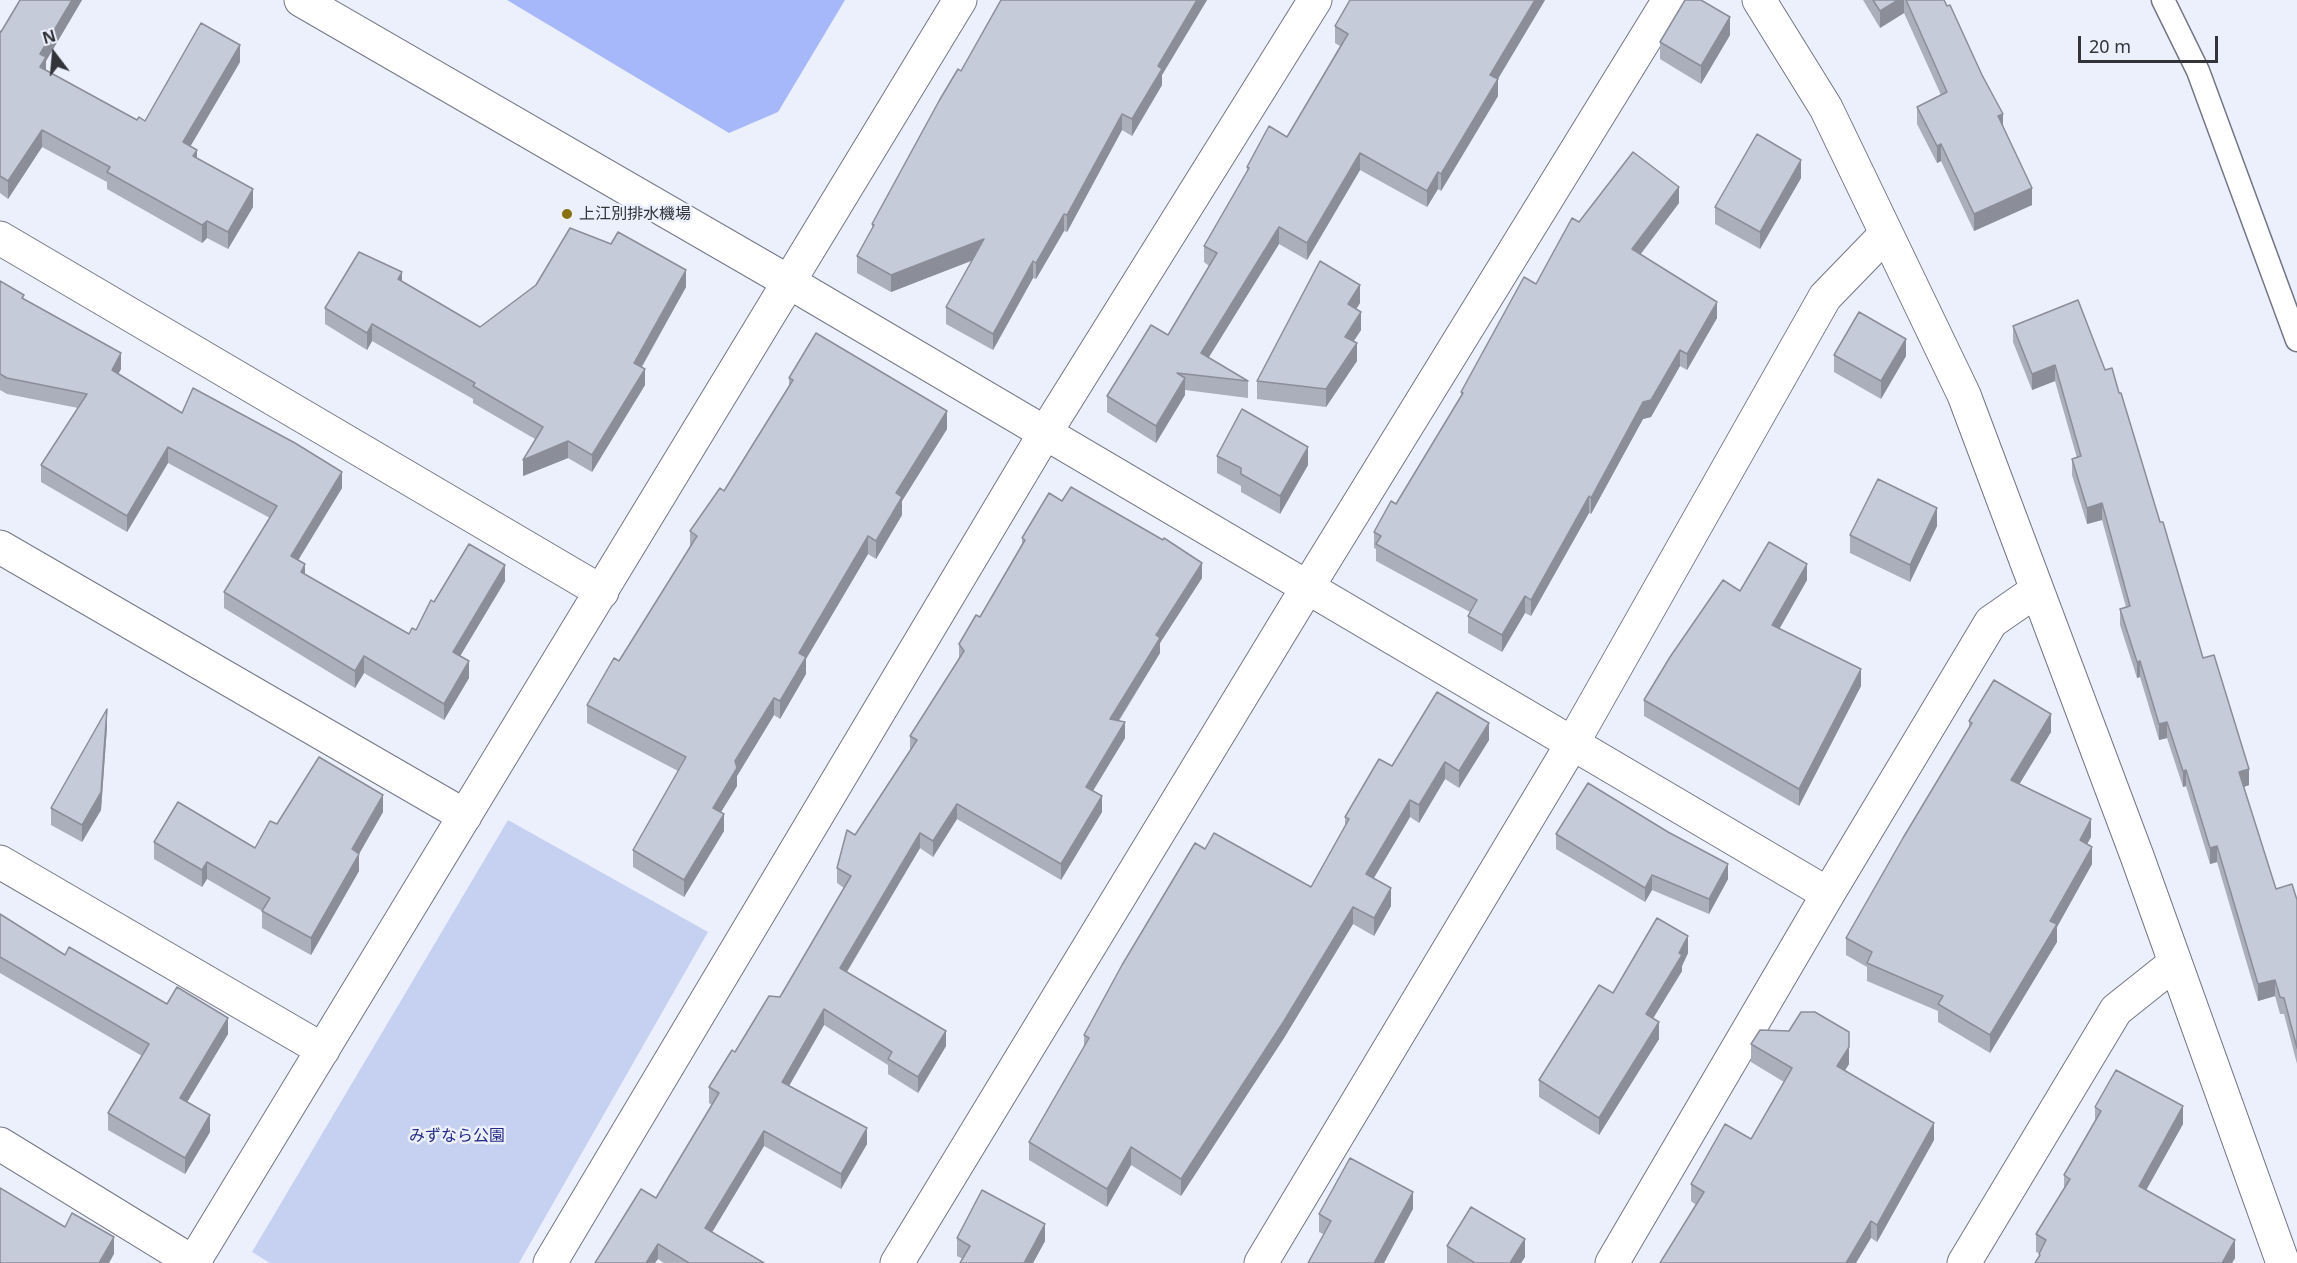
<!DOCTYPE html>
<meta charset="utf-8">
<style>
body{margin:0}
#map{position:relative;width:2297px;height:1263px;overflow:hidden;background:#ecf0fc;font-family:"Noto Sans",sans-serif}
canvas{display:block}
.north{position:absolute;left:24px;top:24px;width:60px;height:60px;-webkit-text-stroke:4px #ecf0fc;paint-order:stroke;rotate:344deg;font-size:16px;font-weight:700;line-height:24px;text-align:center;color:#32343a}
.north::after{content:'';display:block;margin:auto;width:21px;height:27px;background:#32343a;clip-path:polygon(50% 0,100% 100%,50% 72%,0 100%)}
.scale{position:absolute;left:2078px;top:36px;width:140px;height:27px;box-sizing:border-box;border:3px solid #32343a;border-top:0;padding-left:8px;font-size:18px;line-height:21px;white-space:nowrap;color:#32343a;-webkit-text-stroke:4px #ecf0fc;paint-order:stroke}
</style>
<div id="map">
<canvas width="2297" height="1263"></canvas>
<div class="north">N</div>
<div class="scale">20 m</div>
</div>
<script>
const ctx = document.querySelector('canvas').getContext('2d');
ctx.lineJoin = 'round';
function paint(path, color) { ctx.fillStyle = color; ctx.fill(path, 'evenodd'); }
function strokePath(path, color, width, dash) { ctx.strokeStyle = color; ctx.lineWidth = width; ctx.lineCap = dash ? 'butt' : 'round'; ctx.setLineDash(dash || []); ctx.stroke(path); }
function drawText(font, color, halo, rows, align = 'center') {
  ctx.font = font + ' "Noto Sans","Noto Sans JP",sans-serif'; ctx.lineWidth = 5; ctx.setLineDash([]); ctx.textBaseline = 'middle'; ctx.strokeStyle = halo; ctx.fillStyle = color; for (const [text, x, y, turn = 0] of rows) {
    ctx.save(); ctx.translate(x, y); ctx.rotate((+turn || 0) * Math.PI / 180); ctx.textAlign = isNaN(turn) ? turn : align; if (halo) ctx.strokeText(text, 0, 0); ctx.fillText(text, 0, 0); ctx.restore();
  }
}
const green = new Path2D(`
 M 508,820 L 708,932 L 519,1263 L 270,1263 L 252,1252 Z`);
const water = new Path2D(`
 M 507,0 L 845,0 L 778,112 L 729,133 Z`);
const lane = new Path2D(`
 M 2163,0 L 2198,71 L 2297,340`);
const street = new Path2D(`
 M 301,0 L 789,282 L 1828,894
 M 1759,0 L 1826,108 L 1964,395 L 2137,856 L 2283,1263
 M 0,238 L 602,592
 M 0,547 L 465,816
 M 0,862 L 323,1050
 M 0,1144 L 194,1263
 M 193,1263 L 960,0
 M 550,1263 L 1045,433 L 1315,0
 M 897,1263 L 1307,588 L 1669,0
 M 1261,1263 L 1572,744 L 1825,297 L 1886,234
 M 1612,1263 L 1828,894 L 1991,622 L 2037,590
 M 1964,1263 L 2116,1010 L 2175,963`);
const wall = new Path2D(`
 M 20,0 L 82,0 L 46,61 L 46,70 L 137,120 L 145,121 L 240,62 L 190,146 L 197,159 L 253,207 L 228,249 L 207,238 L 202,243 L 107,189 L 107,182 L 42,147 L 8,199 L 0,193 L 0,31 L 1,32 Z
 M 1001,0 L 1207,0 L 1162,75 L 1162,85 L 1132,136 L 1122,130 L 1067,232 L 1064,231 L 1036,279 L 1033,278 L 993,350 L 946,324 L 946,307 L 972,260 L 891,292 L 857,273 L 857,256 L 872,230 L 872,224 L 961,71 Z
 M 1545,0 L 1498,79 L 1498,96 L 1441,191 L 1438,189 L 1427,207 L 1360,170 L 1307,260 L 1279,244 L 1208,358 L 1248,381 L 1248,398 L 1185,390 L 1185,395 L 1156,443 L 1107,412 L 1107,396 L 1168,335 L 1209,266 L 1204,262 L 1204,246 L 1247,171 L 1247,167 L 1287,137 L 1340,46 L 1335,43 L 1335,26 Z
 M 1863,0 L 1944,0 L 2003,125 L 2032,205 L 1974,231 L 1941,161 L 1937,163 L 1917,124 L 1917,107 L 1941,95 L 1904,13 L 1880,28 Z
 M 1730,35 L 1701,84 L 1660,59 L 1660,42 Z
 M 1801,178 L 1760,249 L 1715,224 L 1715,207 Z
 M 1679,203 L 1641,254 L 1717,318 L 1687,370 L 1680,366 L 1651,417 L 1643,419 L 1591,514 L 1589,513 L 1531,616 L 1525,613 L 1502,652 L 1468,633 L 1468,616 L 1470,612 L 1376,561 L 1376,549 L 1374,548 L 1374,532 L 1396,504 L 1461,396 L 1461,392 L 1579,222 Z
 M 0,281 L 24,300 L 121,369 L 118,374 L 182,413 L 342,488 L 298,560 L 305,574 L 409,634 L 416,630 L 434,602 L 505,581 L 460,656 L 469,678 L 444,720 L 364,673 L 355,688 L 224,608 L 224,592 L 270,518 L 168,463 L 127,532 L 41,482 L 41,465 L 78,408 L 7,394 L 0,390 Z
 M 402,282 L 480,327 L 686,287 L 642,367 L 645,385 L 592,472 L 568,458 L 523,476 L 535,439 L 473,403 L 473,399 L 372,341 L 367,350 L 325,324 L 325,308 Z
 M 1360,303 L 1356,309 L 1361,330 L 1354,341 L 1357,361 L 1326,407 L 1257,399 L 1257,381 Z
 M 2013,326 L 2105,370 L 2119,393 L 2203,658 L 2249,785 L 2243,787 L 2276,889 L 2297,900 L 2297,1064 L 2284,1014 L 2280,1014 L 2275,996 L 2258,1001 L 2217,862 L 2210,864 L 2186,786 L 2183,787 L 2167,738 L 2159,740 L 2140,677 L 2137,678 L 2120,625 L 2120,609 L 2126,607 L 2102,520 L 2087,524 L 2072,475 L 2072,459 L 2077,458 L 2055,381 L 2032,390 L 2013,342 Z
 M 1834,355 L 1906,356 L 1881,399 L 1834,372 Z
 M 789,378 L 947,429 L 902,501 L 902,515 L 876,559 L 868,554 L 806,659 L 806,674 L 780,719 L 774,715 L 737,776 L 737,786 L 721,812 L 724,831 L 684,897 L 633,867 L 633,850 L 678,771 L 587,723 L 587,705 L 619,661 L 690,547 L 690,531 L 724,491 L 789,386 Z
 M 1217,456 L 1308,465 L 1280,514 L 1241,492 L 1241,486 L 1217,473 Z
 M 1062,501 L 1202,578 L 1160,643 L 1160,653 L 1119,721 L 1125,738 L 1093,791 L 1102,812 L 1061,880 L 957,819 L 933,857 L 920,848 L 847,972 L 946,1046 L 918,1093 L 888,1074 L 888,1065 L 824,1025 L 789,1086 L 867,1144 L 841,1189 L 764,1146 L 712,1232 L 764,1263 L 664,1263 L 658,1259 L 656,1198 L 712,1105 L 709,1103 L 709,1087 L 735,1052 L 780,997 L 844,888 L 837,883 L 837,868 L 855,835 L 910,750 L 910,736 L 959,659 L 959,644 L 980,617 L 1022,544 L 1022,538 Z
 M 1937,526 L 1910,582 L 1850,553 L 1850,535 Z
 M 1807,580 L 1779,629 L 1861,686 L 1799,806 L 1644,716 L 1644,700 L 1740,591 Z
 M 1969,721 L 2051,732 L 2019,784 L 2091,837 L 2087,844 L 2092,864 L 2057,927 L 2057,942 L 1990,1053 L 1938,1022 L 1938,1011 L 1867,981 L 1867,967 L 1846,955 L 1846,938 L 1969,729 Z
 M 107,727 L 101,810 L 82,842 L 51,825 L 51,808 Z
 M 1489,740 L 1459,788 L 1445,779 L 1419,823 L 1410,817 L 1374,878 L 1391,906 L 1374,936 L 1353,924 L 1284,1038 L 1181,1196 L 1131,1165 L 1107,1207 L 1029,1160 L 1029,1142 L 1084,1047 L 1084,1035 L 1205,849 L 1311,887 L 1345,826 L 1345,817 L 1392,766 Z
 M 383,812 L 359,854 L 359,871 L 311,955 L 262,928 L 262,911 L 207,879 L 202,887 L 154,859 L 154,842 L 255,848 L 277,824 Z
 M 1556,834 L 1728,879 L 1709,914 L 1652,890 L 1645,902 L 1556,849 Z
 M 0,914 L 65,955 L 228,1034 L 187,1102 L 210,1132 L 185,1174 L 108,1130 L 108,1113 L 142,1056 L 0,973 Z
 M 1688,953 L 1682,966 L 1682,971 L 1653,1018 L 1659,1039 L 1599,1135 L 1539,1097 L 1539,1080 L 1613,993 Z
 M 1751,1044 L 1849,1064 L 1845,1070 L 1934,1140 L 1877,1242 L 1871,1238 L 1696,1205 L 1691,1201 L 1691,1184 L 1751,1139 L 1784,1082 L 1751,1062 Z
 M 2095,1107 L 2183,1124 L 2146,1190 L 2235,1258 L 2232,1263 L 2035,1263 L 2039,1257 L 2039,1253 L 2036,1252 L 2036,1234 L 2064,1189 L 2064,1175 L 2095,1121 Z
 M 1413,1209 L 1323,1234 L 1319,1232 L 1319,1214 Z
 M 957,1238 L 1045,1241 L 1033,1263 L 960,1263 L 963,1259 L 957,1256 Z
 M 1447,1246 L 1525,1257 L 1521,1263 L 1447,1263 Z`);
const shadedWall = new Path2D(`
 M 72,0 L 82,0 L 46,61 L 46,74 L 40,85 L 40,54 Z
 M 1197,0 L 1207,0 L 1162,75 L 1162,85 L 1132,136 L 1132,119 L 1158,66 Z
 M 1535,0 L 1545,0 L 1490,92 L 1490,75 Z
 M 1898,0 L 1904,0 L 1904,13 L 1880,28 L 1880,11 Z
 M 1730,17 L 1730,35 L 1701,84 L 1701,66 Z
 M 240,45 L 240,62 L 183,159 L 183,142 Z
 M 1498,79 L 1498,96 L 1441,191 L 1441,174 Z
 M 1122,114 L 1122,130 L 1067,232 L 1067,215 Z
 M 2003,114 L 2003,131 L 1998,116 Z
 M 42,130 L 42,147 L 8,199 L 8,181 Z
 M 1941,144 L 1941,161 L 1937,163 L 1937,146 Z
 M 197,150 L 197,167 L 193,156 Z
 M 1360,153 L 1360,170 L 1307,260 L 1307,243 Z
 M 1801,160 L 1801,178 L 1760,249 L 1760,232 Z
 M 1438,172 L 1438,189 L 1427,207 L 1427,191 Z
 M 1679,187 L 1679,203 L 1632,265 L 1632,249 Z
 M 2032,188 L 2032,205 L 1974,231 L 1974,214 Z
 M 253,189 L 253,207 L 228,249 L 228,232 Z
 M 1064,214 L 1064,231 L 1036,279 L 1036,263 Z
 M 207,221 L 207,238 L 202,243 L 202,225 Z
 M 1279,227 L 1279,244 L 1201,370 L 1201,353 Z
 M 984,239 L 984,256 L 891,292 L 891,275 Z
 M 1033,261 L 1033,278 L 993,350 L 993,334 Z
 M 686,270 L 686,287 L 634,380 L 634,363 Z
 M 402,272 L 402,289 L 398,279 Z
 M 1360,285 L 1360,303 L 1348,322 L 1348,304 Z
 M 1717,302 L 1717,318 L 1687,370 L 1687,354 Z
 M 1361,312 L 1361,330 L 1345,354 L 1345,337 Z
 M 372,324 L 372,341 L 367,350 L 367,333 Z
 M 1906,339 L 1906,356 L 1881,399 L 1881,381 Z
 M 1357,343 L 1357,361 L 1326,407 L 1326,389 Z
 M 1680,350 L 1680,366 L 1651,417 L 1643,419 L 1591,514 L 1591,498 L 1643,402 Z
 M 121,353 L 121,369 L 112,386 L 112,370 Z
 M 2055,365 L 2055,381 L 2032,390 L 2032,374 Z
 M 645,369 L 645,385 L 592,472 L 592,455 Z
 M 1185,378 L 1185,395 L 1156,443 L 1156,426 Z
 M 947,411 L 947,429 L 902,501 L 902,515 L 876,559 L 876,541 L 896,493 Z
 M 568,441 L 568,458 L 523,476 L 523,460 Z
 M 168,447 L 168,463 L 127,532 L 127,516 Z
 M 1308,447 L 1308,465 L 1280,514 L 1280,496 Z
 M 342,472 L 342,488 L 291,572 L 291,556 Z
 M 1589,496 L 1589,513 L 1531,616 L 1531,600 Z
 M 2102,503 L 2102,520 L 2087,524 L 2087,508 Z
 M 1937,508 L 1937,526 L 1910,582 L 1910,565 Z
 M 868,536 L 868,554 L 806,659 L 806,674 L 780,719 L 780,701 L 799,653 Z
 M 1202,563 L 1202,578 L 1160,643 L 1160,653 L 1110,734 L 1110,719 L 1156,635 Z
 M 305,564 L 305,580 L 301,572 Z
 M 1807,564 L 1807,580 L 1772,642 L 1772,625 Z
 M 505,565 L 505,581 L 453,668 L 453,652 Z
 M 1525,596 L 1525,613 L 1502,652 L 1502,635 Z
 M 364,656 L 364,673 L 355,688 L 355,671 Z
 M 469,661 L 469,678 L 444,720 L 444,704 Z
 M 2140,661 L 2140,677 L 2137,678 L 2137,662 Z
 M 1861,669 L 1861,686 L 1799,806 L 1799,789 Z
 M 774,698 L 774,715 L 737,776 L 737,786 L 713,825 L 713,808 L 735,761 Z
 M 107,709 L 107,727 L 101,810 L 82,842 L 82,825 Z
 M 2051,714 L 2051,732 L 2011,798 L 2011,780 Z
 M 1125,722 L 1125,738 L 1086,802 L 1086,787 Z
 M 2167,722 L 2167,738 L 2159,740 L 2159,724 Z
 M 1489,723 L 1489,740 L 1459,788 L 1459,771 Z
 M 1445,762 L 1445,779 L 1419,823 L 1419,805 Z
 M 2249,769 L 2249,785 L 2239,789 L 2239,772 Z
 M 2186,770 L 2186,786 L 2183,787 L 2183,771 Z
 M 383,795 L 383,812 L 359,854 L 359,871 L 311,955 L 311,938 L 352,849 Z
 M 1102,796 L 1102,812 L 1061,880 L 1061,864 Z
 M 1410,800 L 1410,817 L 1366,891 L 1366,874 Z
 M 957,804 L 957,819 L 933,857 L 933,841 Z
 M 724,814 L 724,831 L 684,897 L 684,880 Z
 M 2091,819 L 2091,837 L 2080,857 L 2080,840 Z
 M 920,833 L 920,848 L 840,983 L 840,968 Z
 M 2217,846 L 2217,862 L 2210,864 L 2210,848 Z
 M 2092,847 L 2092,864 L 2057,927 L 2057,942 L 1990,1053 L 1990,1035 L 2050,921 Z
 M 207,862 L 207,879 L 202,887 L 202,870 Z
 M 1728,864 L 1728,879 L 1709,914 L 1709,899 Z
 M 1652,875 L 1652,890 L 1645,902 L 1645,888 Z
 M 1391,888 L 1391,906 L 1374,936 L 1374,918 Z
 M 1353,907 L 1353,924 L 1284,1038 L 1181,1196 L 1181,1179 Z
 M 1688,936 L 1688,953 L 1682,966 L 1682,971 L 1646,1030 L 1646,1014 Z
 M 2275,980 L 2275,996 L 2258,1001 L 2258,984 Z
 M 824,1009 L 824,1025 L 782,1098 L 782,1082 Z
 M 228,1018 L 228,1034 L 180,1114 L 180,1098 Z
 M 1659,1022 L 1659,1039 L 1599,1135 L 1599,1118 Z
 M 946,1031 L 946,1046 L 918,1093 L 918,1077 Z
 M 1849,1047 L 1849,1064 L 1837,1083 L 1837,1066 Z
 M 2183,1106 L 2183,1124 L 2139,1203 L 2139,1186 Z
 M 210,1115 L 210,1132 L 185,1174 L 185,1158 Z
 M 1934,1123 L 1934,1140 L 1877,1242 L 1877,1225 Z
 M 867,1128 L 867,1144 L 841,1189 L 841,1174 Z
 M 764,1131 L 764,1146 L 705,1244 L 705,1228 Z
 M 1131,1147 L 1131,1165 L 1107,1207 L 1107,1189 Z
 M 1413,1192 L 1413,1209 L 1384,1263 L 1374,1263 Z
 M 1871,1221 L 1871,1238 L 1856,1263 L 1846,1263 Z
 M 1045,1224 L 1045,1241 L 1033,1263 L 1024,1263 Z
 M 114,1237 L 114,1254 L 109,1263 L 99,1263 Z
 M 1525,1239 L 1525,1257 L 1521,1263 L 1510,1263 Z
 M 2235,1240 L 2235,1258 L 2232,1263 L 2222,1263 Z
 M 658,1244 L 658,1259 L 655,1263 L 646,1263 Z`);
const building = new Path2D(`
 M 20,0 L 72,0 L 40,54 L 46,57 L 40,67 L 137,120 L 139,117 L 145,121 L 201,23 L 240,45 L 183,142 L 197,150 L 193,156 L 253,189 L 228,232 L 207,221 L 202,225 L 107,172 L 110,167 L 42,130 L 8,181 L 0,176 L 0,31 L 1,32 Z
 M 1001,0 L 1197,0 L 1158,66 L 1162,69 L 1132,119 L 1122,114 L 1067,215 L 1064,214 L 1036,263 L 1033,261 L 993,334 L 946,307 L 984,239 L 891,275 L 857,256 L 874,225 L 872,224 L 939,101 L 958,69 L 961,71 Z
 M 1350,0 L 1535,0 L 1490,75 L 1498,79 L 1441,174 L 1438,172 L 1427,191 L 1360,153 L 1307,243 L 1279,227 L 1201,353 L 1248,381 L 1177,373 L 1185,378 L 1156,426 L 1107,396 L 1151,325 L 1168,335 L 1217,253 L 1204,246 L 1249,168 L 1247,167 L 1269,126 L 1287,137 L 1348,34 L 1335,26 Z
 M 1685,0 L 1701,0 L 1730,17 L 1701,66 L 1660,42 Z
 M 1873,0 L 1898,0 L 1880,11 Z
 M 1906,0 L 1944,0 L 1947,6 L 1950,5 L 1982,75 L 2003,114 L 1998,116 L 2032,188 L 1974,214 L 1941,144 L 1937,146 L 1917,107 L 1947,92 Z
 M 1757,134 L 1801,160 L 1760,232 L 1715,207 Z
 M 1633,152 L 1679,187 L 1632,249 L 1717,302 L 1687,354 L 1680,350 L 1651,400 L 1643,402 L 1591,498 L 1589,496 L 1531,600 L 1525,596 L 1502,635 L 1468,616 L 1477,600 L 1376,544 L 1381,536 L 1374,532 L 1391,501 L 1396,504 L 1463,393 L 1461,392 L 1524,277 L 1536,284 L 1572,218 L 1579,222 Z
 M 570,228 L 611,244 L 618,232 L 686,270 L 634,363 L 645,369 L 592,455 L 568,441 L 523,460 L 543,427 L 473,386 L 475,383 L 372,324 L 367,333 L 325,308 L 359,252 L 402,272 L 398,279 L 480,327 L 536,285 Z
 M 1320,261 L 1360,285 L 1348,304 L 1361,312 L 1345,337 L 1357,343 L 1326,389 L 1257,381 Z
 M 0,281 L 24,295 L 22,298 L 121,353 L 112,370 L 182,413 L 193,388 L 295,443 L 342,472 L 291,556 L 305,564 L 301,572 L 409,634 L 412,628 L 416,630 L 431,600 L 434,602 L 469,544 L 505,565 L 453,652 L 469,661 L 444,704 L 364,656 L 355,671 L 224,592 L 277,506 L 168,447 L 127,516 L 41,465 L 87,394 L 7,378 L 0,374 Z
 M 2078,300 L 2105,370 L 2112,368 L 2119,393 L 2121,393 L 2160,522 L 2163,522 L 2203,658 L 2214,655 L 2249,769 L 2239,772 L 2276,889 L 2292,884 L 2297,900 L 2297,1048 L 2284,998 L 2280,997 L 2275,980 L 2258,984 L 2217,846 L 2210,848 L 2186,770 L 2183,771 L 2167,722 L 2159,724 L 2140,661 L 2137,662 L 2120,609 L 2130,606 L 2102,503 L 2087,508 L 2072,459 L 2081,456 L 2055,365 L 2032,374 L 2013,326 Z
 M 1859,312 L 1906,339 L 1881,381 L 1834,355 Z
 M 816,333 L 947,411 L 896,493 L 902,497 L 876,541 L 868,536 L 799,653 L 806,657 L 780,701 L 774,698 L 735,761 L 737,768 L 713,808 L 724,814 L 684,880 L 633,850 L 686,757 L 587,705 L 614,658 L 619,661 L 697,536 L 690,531 L 720,488 L 724,491 L 793,380 L 789,378 Z
 M 1242,409 L 1308,447 L 1280,496 L 1241,474 L 1241,468 L 1217,456 Z
 M 1878,479 L 1937,508 L 1910,565 L 1850,535 Z
 M 1071,487 L 1163,540 L 1164,538 L 1202,563 L 1156,635 L 1160,638 L 1110,719 L 1125,722 L 1086,787 L 1102,796 L 1061,864 L 957,804 L 933,841 L 920,833 L 840,968 L 946,1031 L 918,1077 L 888,1059 L 892,1052 L 824,1009 L 782,1082 L 867,1128 L 841,1174 L 764,1131 L 705,1228 L 764,1263 L 689,1263 L 658,1244 L 646,1263 L 595,1263 L 641,1189 L 656,1198 L 719,1093 L 709,1087 L 732,1050 L 735,1052 L 769,996 L 780,997 L 851,876 L 837,868 L 847,830 L 855,835 L 917,740 L 910,736 L 964,651 L 959,644 L 976,615 L 980,617 L 1025,540 L 1022,538 L 1049,493 L 1062,501 Z
 M 1769,542 L 1807,564 L 1772,625 L 1861,669 L 1799,789 L 1644,700 L 1670,657 L 1723,580 L 1740,591 Z
 M 1994,680 L 2051,714 L 2011,780 L 2091,819 L 2080,840 L 2092,847 L 2050,921 L 2057,924 L 1990,1035 L 1938,1004 L 1943,996 L 1867,963 L 1872,952 L 1846,938 L 1903,838 L 1972,723 L 1969,721 Z
 M 1437,692 L 1489,723 L 1459,771 L 1445,762 L 1419,805 L 1410,800 L 1366,874 L 1391,888 L 1374,918 L 1353,907 L 1284,1021 L 1181,1179 L 1131,1147 L 1107,1189 L 1029,1142 L 1089,1038 L 1084,1035 L 1122,965 L 1195,843 L 1205,849 L 1214,833 L 1311,887 L 1349,819 L 1345,817 L 1379,759 L 1392,766 Z
 M 107,709 L 101,792 L 82,825 L 51,808 Z
 M 319,757 L 383,795 L 352,849 L 359,854 L 311,938 L 262,911 L 270,898 L 207,862 L 202,870 L 154,842 L 178,802 L 255,848 L 270,821 L 277,824 Z
 M 1588,783 L 1668,832 L 1728,864 L 1709,899 L 1652,875 L 1645,888 L 1556,834 Z
 M 0,914 L 65,955 L 69,947 L 167,1004 L 177,987 L 228,1018 L 180,1098 L 210,1115 L 185,1158 L 108,1113 L 149,1044 L 0,957 Z
 M 1657,918 L 1688,936 L 1679,953 L 1682,955 L 1646,1014 L 1659,1022 L 1599,1118 L 1539,1080 L 1599,985 L 1613,993 Z
 M 1801,1012 L 1815,1012 L 1849,1032 L 1849,1047 L 1837,1066 L 1934,1123 L 1877,1225 L 1871,1221 L 1846,1263 L 1660,1263 L 1704,1192 L 1691,1184 L 1725,1124 L 1751,1139 L 1792,1068 L 1751,1044 L 1760,1030 L 1789,1031 Z
 M 2116,1070 L 2183,1106 L 2139,1186 L 2235,1240 L 2222,1263 L 2035,1263 L 2040,1255 L 2039,1254 L 2046,1240 L 2036,1234 L 2070,1179 L 2064,1175 L 2101,1111 L 2095,1107 Z
 M 1350,1158 L 1413,1192 L 1374,1263 L 1308,1263 L 1331,1221 L 1319,1214 Z
 M 0,1188 L 65,1227 L 72,1213 L 114,1237 L 99,1263 L 0,1263 Z
 M 982,1190 L 1045,1224 L 1024,1263 L 960,1263 L 970,1246 L 957,1238 Z
 M 1471,1207 L 1525,1239 L 1510,1263 L 1475,1263 L 1447,1246 Z`);
const markers = [
 [567,214,6,"#897012"]
];
const poiNames = [
 ["上江別排水機場",579,214]
];
const parkNames = [
 ["みずなら公園",457,1136]
];
paint(green, '#c6d0f1');
paint(water, '#a6b8fa');
strokePath(lane, '#737785', 25);
strokePath(street, '#737785', 35);
strokePath(lane, '#fff', 22);
strokePath(street, '#fff', 33);
paint(wall, '#aaafbb');
paint(shadedWall, '#8b8e99');
paint(building, '#c6cbda');
strokePath(building, '#8b8e99', 1.5);
for (const [x, y, r, color] of markers) { const dot = new Path2D(); dot.arc(x, y, r, 0, 2 * Math.PI); ctx.fillStyle = color; ctx.fill(dot); strokePath(dot, '#ecf0fc', 2); }
drawText('16px', '#32343a', '#ecf0fc', poiNames, 'left');
drawText('16px', '#232985', '#ecf0fc', parkNames);
</script>
